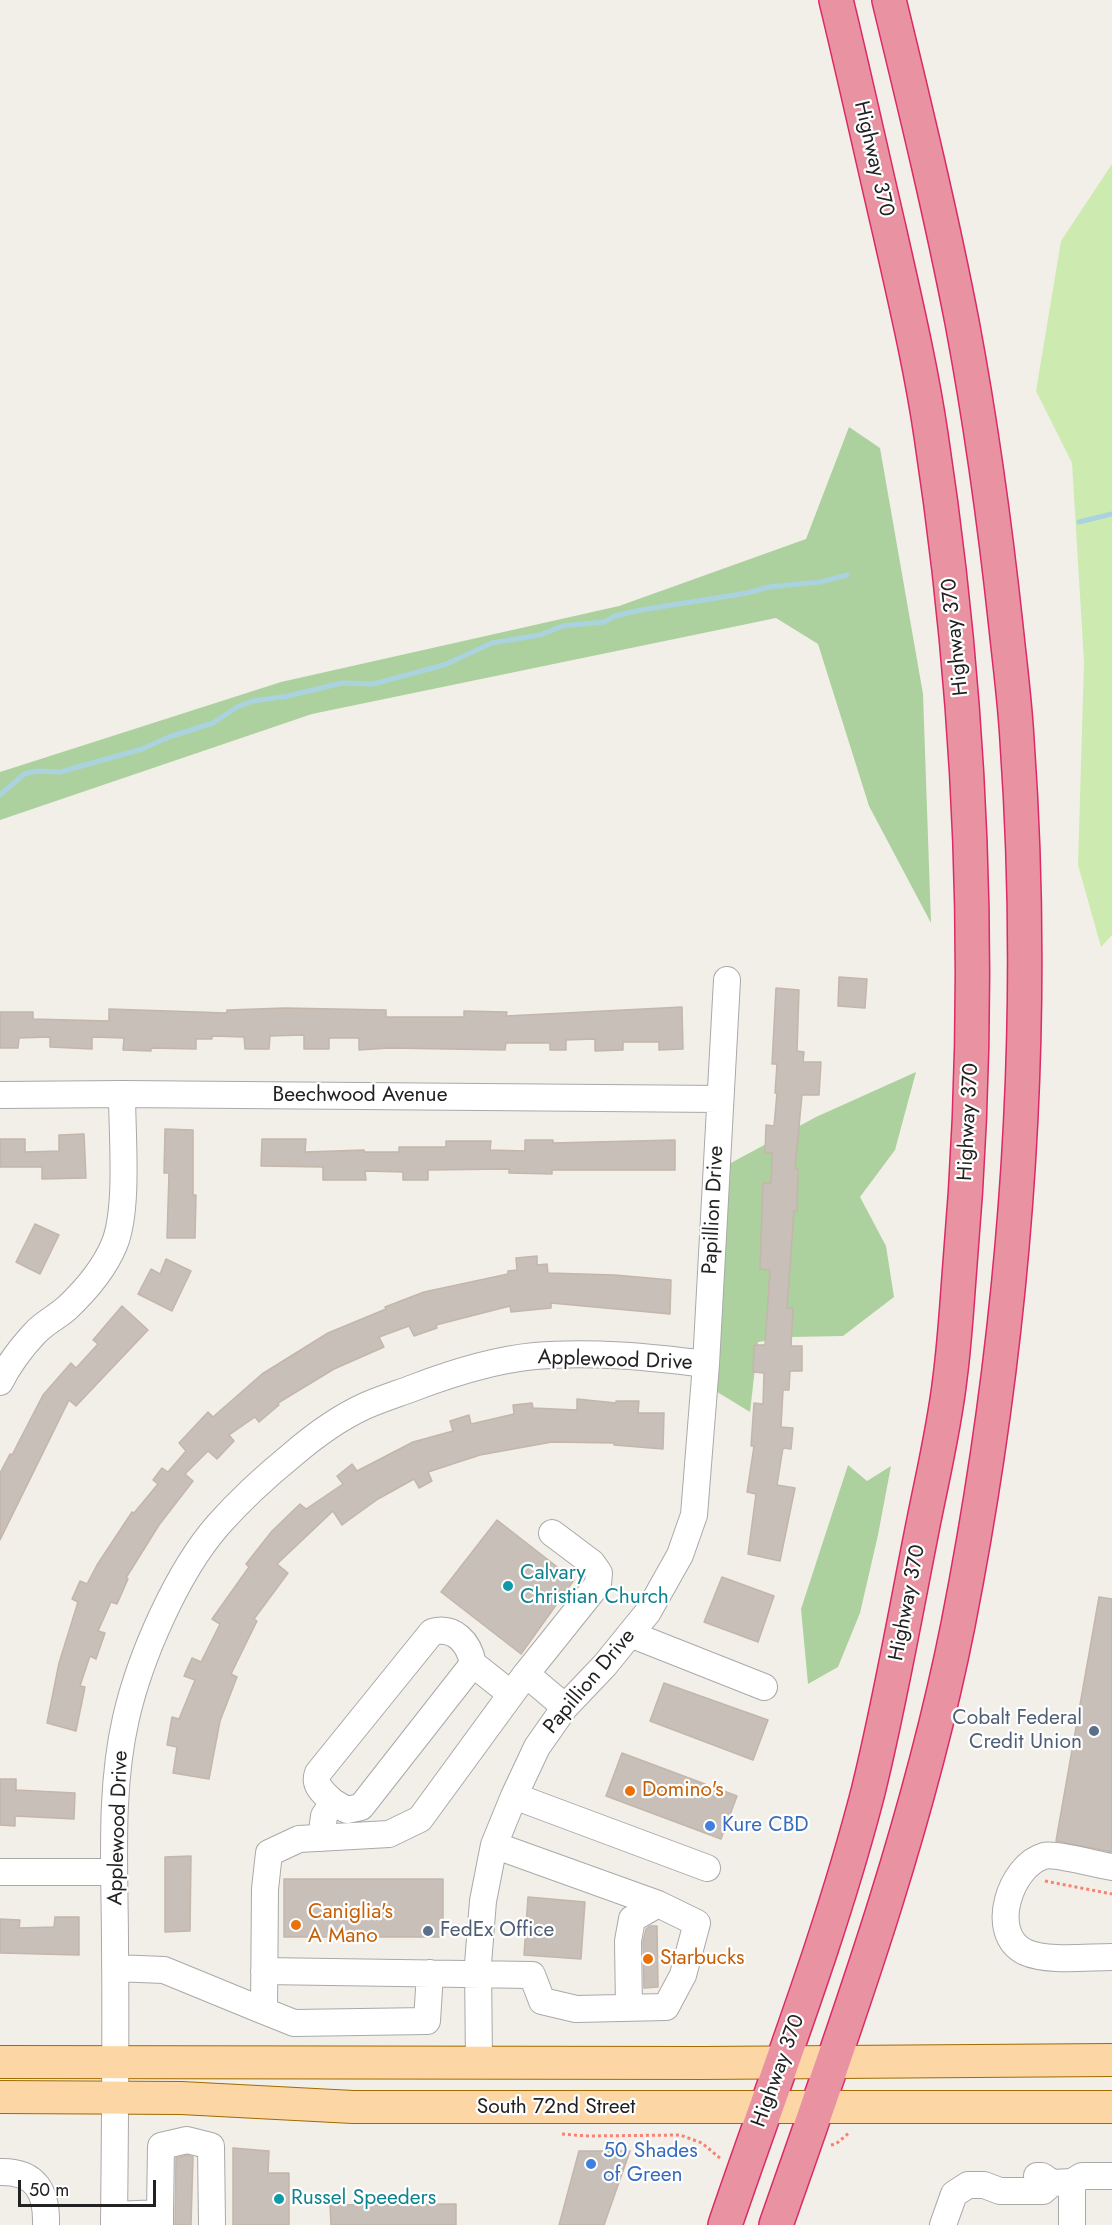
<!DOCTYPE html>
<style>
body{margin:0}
#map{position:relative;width:1112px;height:2225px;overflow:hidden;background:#f2efe9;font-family:Jost,sans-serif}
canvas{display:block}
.scale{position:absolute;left:18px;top:2180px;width:138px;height:27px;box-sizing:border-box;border:3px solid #222;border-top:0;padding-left:8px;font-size:18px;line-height:21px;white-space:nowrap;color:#222;-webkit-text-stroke:4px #fff;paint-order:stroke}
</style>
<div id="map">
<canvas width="1112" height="2225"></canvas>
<div class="scale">50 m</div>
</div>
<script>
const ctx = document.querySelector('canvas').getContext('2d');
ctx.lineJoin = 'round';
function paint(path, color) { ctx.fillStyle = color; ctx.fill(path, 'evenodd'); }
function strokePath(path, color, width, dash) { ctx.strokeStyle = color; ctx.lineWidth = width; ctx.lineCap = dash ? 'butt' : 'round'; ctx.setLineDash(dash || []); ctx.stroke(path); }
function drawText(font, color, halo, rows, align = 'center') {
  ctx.font = font + ' Jost,sans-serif'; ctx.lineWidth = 4.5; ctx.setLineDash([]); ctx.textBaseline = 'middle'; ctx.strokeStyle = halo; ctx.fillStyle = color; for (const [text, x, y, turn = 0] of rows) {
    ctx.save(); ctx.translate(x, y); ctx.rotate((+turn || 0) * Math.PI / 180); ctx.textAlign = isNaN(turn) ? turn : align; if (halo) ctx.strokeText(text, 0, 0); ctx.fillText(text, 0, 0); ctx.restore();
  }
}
const grass = new Path2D(`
 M 1112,164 L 1112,935 L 1101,947 L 1078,865 L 1084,662 L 1072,463 L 1036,391 L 1061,241 Z`);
const forest = new Path2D(`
 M 849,427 L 880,448 L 923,694 L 931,923 L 869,806 L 818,644 L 776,618 L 312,714 L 0,820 L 0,772 L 281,682 L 619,606 L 806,539 Z
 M 916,1072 L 895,1150 L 860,1197 L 886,1246 L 894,1297 L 843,1336 L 791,1337 L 758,1342 L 750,1412 L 714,1390 L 729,1164 L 816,1117 Z
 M 848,1465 L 867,1481 L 891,1466 L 878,1535 L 860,1613 L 838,1667 L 808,1684 L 801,1609 Z`);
const stream = new Path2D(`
 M 1079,522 L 1112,514
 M 0,795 L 24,774 L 37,771 L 60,772 L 142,749 L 169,737 L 213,723 L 237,707 L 253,701 L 288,696 L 342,683 L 373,684 L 444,665 L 492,643 L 540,635 L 563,626 L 604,622 L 615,616 L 641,610 L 747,593 L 769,587 L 820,582 L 847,575`);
const building = new Path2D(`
 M 839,977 L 867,979 L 865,1008 L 838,1006 Z
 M 776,988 L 799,990 L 797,1051 L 804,1052 L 803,1062 L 821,1062 L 819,1095 L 802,1095 L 795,1169 L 798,1169 L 797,1211 L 794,1211 L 787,1308 L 793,1308 L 791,1346 L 802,1346 L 802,1371 L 790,1371 L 789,1390 L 783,1390 L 781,1427 L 793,1428 L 791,1449 L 783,1448 L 777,1485 L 795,1488 L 780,1561 L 748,1554 L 756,1494 L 747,1492 L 754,1446 L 751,1446 L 754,1403 L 763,1404 L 764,1373 L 753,1372 L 754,1345 L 765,1345 L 770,1270 L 760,1269 L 763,1183 L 771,1183 L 772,1153 L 765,1153 L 766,1125 L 774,1126 L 777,1093 L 775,1093 L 777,1064 L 772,1064 Z
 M 682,1007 L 683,1049 L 659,1050 L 659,1042 L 623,1042 L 623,1050 L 595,1051 L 595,1039 L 566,1040 L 566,1050 L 550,1050 L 550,1043 L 506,1043 L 505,1050 L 389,1048 L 359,1050 L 359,1038 L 329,1038 L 329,1049 L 304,1049 L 304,1035 L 270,1036 L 269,1049 L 245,1049 L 244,1037 L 212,1036 L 212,1039 L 196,1039 L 196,1049 L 151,1048 L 151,1051 L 123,1050 L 124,1038 L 92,1037 L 92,1049 L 50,1047 L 50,1037 L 19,1038 L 18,1048 L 0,1048 L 0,1012 L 33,1012 L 33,1019 L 109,1021 L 109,1009 L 227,1013 L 227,1010 L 285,1008 L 386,1010 L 386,1017 L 464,1017 L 464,1011 L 507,1012 L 506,1016 Z
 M 165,1129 L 193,1130 L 193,1195 L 196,1195 L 195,1238 L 167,1238 L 169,1173 L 164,1173 Z
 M 84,1134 L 86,1178 L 42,1179 L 42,1167 L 0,1167 L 0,1139 L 25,1139 L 25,1152 L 59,1151 L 59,1135 Z
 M 262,1139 L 306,1139 L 305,1152 L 364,1150 L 364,1152 L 399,1152 L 399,1147 L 446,1147 L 446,1141 L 491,1141 L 490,1150 L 525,1151 L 525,1140 L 553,1140 L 553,1143 L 675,1140 L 675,1170 L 552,1170 L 552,1174 L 509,1173 L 509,1169 L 428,1170 L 428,1180 L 403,1180 L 403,1172 L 365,1171 L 366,1180 L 323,1180 L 323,1167 L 261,1166 Z
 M 35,1224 L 59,1235 L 40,1274 L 16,1262 Z
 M 537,1256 L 537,1265 L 547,1264 L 548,1273 L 615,1275 L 671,1280 L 670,1314 L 551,1303 L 551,1308 L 511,1312 L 510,1306 L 436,1325 L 437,1328 L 414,1336 L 409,1326 L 379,1337 L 384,1347 L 334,1369 L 278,1403 L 279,1405 L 259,1422 L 255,1417 L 229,1435 L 234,1441 L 217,1459 L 208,1451 L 185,1474 L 193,1481 L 159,1525 L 126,1578 L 128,1579 L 117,1604 L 111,1602 L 98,1631 L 105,1633 L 96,1659 L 90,1656 L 80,1686 L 85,1687 L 76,1731 L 47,1723 L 59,1663 L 78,1602 L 72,1599 L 80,1581 L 87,1584 L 97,1565 L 132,1512 L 134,1513 L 158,1484 L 153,1480 L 162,1468 L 168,1472 L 186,1451 L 179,1443 L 208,1412 L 213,1417 L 262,1374 L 328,1333 L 386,1309 L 385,1307 L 424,1292 L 508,1274 L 508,1271 L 517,1270 L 516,1258 Z
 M 166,1259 L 191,1271 L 172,1311 L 138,1294 L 151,1269 L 160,1274 Z
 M 122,1306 L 148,1330 L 76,1406 L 69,1400 L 0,1540 L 0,1473 L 10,1454 L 12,1455 L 43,1395 L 71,1363 L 76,1368 L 98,1344 L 93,1340 Z
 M 577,1399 L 616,1403 L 616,1401 L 639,1401 L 638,1413 L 664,1413 L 663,1449 L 614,1445 L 614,1443 L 552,1442 L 480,1455 L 428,1472 L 432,1481 L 419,1488 L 414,1479 L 378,1499 L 342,1525 L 333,1511 L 277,1564 L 288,1573 L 254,1619 L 257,1621 L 231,1674 L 237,1677 L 220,1721 L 209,1779 L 173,1773 L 177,1747 L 167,1745 L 172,1717 L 179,1719 L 195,1680 L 184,1676 L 192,1658 L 201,1662 L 220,1624 L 212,1619 L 249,1567 L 246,1564 L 272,1531 L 300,1504 L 306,1509 L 343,1484 L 337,1476 L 352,1464 L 357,1471 L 413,1442 L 453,1431 L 450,1421 L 469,1415 L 471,1424 L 514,1414 L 513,1405 L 532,1403 L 533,1408 L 577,1410 Z
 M 497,1520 L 574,1580 L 521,1654 L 441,1592 Z
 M 722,1577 L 774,1596 L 758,1642 L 704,1622 Z
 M 1099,1597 L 1112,1599 L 1112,1852 L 1056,1841 Z
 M 664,1683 L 768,1720 L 753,1760 L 650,1721 Z
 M 622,1753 L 737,1796 L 721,1839 L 606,1796 Z
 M 0,1779 L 16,1779 L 16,1790 L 75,1793 L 74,1819 L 15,1816 L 15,1826 L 0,1825 Z
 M 191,1856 L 190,1931 L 165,1932 L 165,1857 Z
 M 284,1879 L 443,1879 L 443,1937 L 284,1937 Z
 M 528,1897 L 585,1902 L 581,1959 L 524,1955 Z
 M 55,1917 L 79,1917 L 79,1955 L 0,1953 L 0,1919 L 20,1920 L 19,1928 L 54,1927 Z
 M 650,1926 L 657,1926 L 658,1987 L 644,1988 L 643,1942 L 646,1929 Z
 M 233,2148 L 269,2151 L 268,2173 L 289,2173 L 289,2225 L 233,2225 Z
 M 579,2151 L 630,2151 L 604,2225 L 559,2225 Z
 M 187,2155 L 193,2157 L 191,2225 L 175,2225 L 176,2158 Z
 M 456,2204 L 456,2225 L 331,2225 L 330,2205 Z`);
const path = new Path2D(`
 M 1045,1881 L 1112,1894
 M 562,2134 L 588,2136 L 680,2135 L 702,2143 L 721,2159
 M 831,2145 L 836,2144 L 850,2132`);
const minor = new Path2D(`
 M 0,1095 L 122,1094 L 720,1099
 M 0,1382 C 9,1364 21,1348 35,1333 C 44,1323 57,1317 67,1308 C 86,1290 104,1269 114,1245 C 129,1210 122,1134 122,1094
 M 630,1634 L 764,1687
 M 526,1674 L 598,1584 L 599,1573 L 592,1563 L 552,1533
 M 514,1796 L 707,1868
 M 333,1802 C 324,1793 313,1786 318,1773 L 432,1632 C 454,1626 469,1642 473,1664
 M 321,1838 L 324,1816 L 333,1802 L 347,1810 L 361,1807 L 473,1664 L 511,1694
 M 1112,1867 C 1099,1865 1054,1853 1044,1856 C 1011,1865 987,1933 1025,1952 C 1047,1962 1087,1957 1112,1957
 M 0,1872 L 114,1872
 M 115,1968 L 164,1970 L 264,2011 L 265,1889 L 269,1853 L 299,1839 L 389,1834 L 420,1819 L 526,1674 L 565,1707
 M 264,1971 L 532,1975 L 542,2001 L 576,2009 L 666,2007 L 683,1975 L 697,1923 L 658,1904 L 494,1845
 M 629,2008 L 628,1941 L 632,1919 L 658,1904
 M 264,2011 L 294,2023 L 427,2021 L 430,1973
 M 479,2063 L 478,1964 L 483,1901 L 494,1845 L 514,1796 L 537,1747 L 565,1707 L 605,1665 L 648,1612 L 680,1555 L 694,1515 L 706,1364 L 727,980
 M 0,2172 C 36,2171 47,2192 46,2225
 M 1037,2176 L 1042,2176 L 1052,2183 L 1072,2182 L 1082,2176 L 1112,2176
 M 160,2213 L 161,2146 L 187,2140 L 211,2146 L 212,2225
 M 114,2215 L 160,2213 L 160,2225
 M 114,2225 C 115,2132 116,2039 115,1946 C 115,1870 109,1792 126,1718 C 140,1657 177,1572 218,1525 C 241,1499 265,1477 292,1455 C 314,1436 339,1418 365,1406 C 381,1399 397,1394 413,1388 C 452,1373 493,1360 535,1356 C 591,1351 651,1357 706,1364
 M 943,2225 L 954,2194 L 968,2185 L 984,2185 L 1000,2191 L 1043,2191 L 1052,2183
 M 1072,2225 L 1072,2182`);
const major = new Path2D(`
 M 0,2062 L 702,2063 L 1112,2060
 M 0,2097 L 181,2098 L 353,2107 L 1112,2107`);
const highway = new Path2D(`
 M 725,2225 C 774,2081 830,1939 868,1792 C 889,1707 904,1621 921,1535 C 931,1483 944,1431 950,1378 C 955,1340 957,1302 960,1264 C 984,986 973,711 931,435 C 921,367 905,300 890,233 C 872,156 855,78 836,0
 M 776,2225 C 845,2028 917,1831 958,1625 C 1015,1335 1038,1036 1017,740 C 1015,703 1010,665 1006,627 C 995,525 981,423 962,322 C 941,214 915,107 889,0`);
const markers = [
 [508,1586,6,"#0f9aa8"],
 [1094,1731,6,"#5c6f8a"],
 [630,1791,6,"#e8710a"],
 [710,1826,6,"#3f7fe0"],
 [296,1925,6,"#e8710a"],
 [428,1931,6,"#5c6f8a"],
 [648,1959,6,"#e8710a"],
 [591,2164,6,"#3f7fe0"],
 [279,2199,6,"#0f9aa8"]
];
const streetNames = [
 ["Highway 370",873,159,77],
 ["Highway 370",956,637,-96],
 ["Beechwood Avenue",360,1096],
 ["Highway 370",969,1122,-87],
 ["Papillion Drive",714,1210,-87],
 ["Applewood Drive",615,1361,2],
 ["Highway 370",908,1603,-79],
 ["Papillion Drive",590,1682,-50],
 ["Applewood Drive",119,1828,-88],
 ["Highway 370",779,2071,-70],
 ["South 72nd Street",556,2108]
];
const cultureNames = [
 ["Calvary",520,1574],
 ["Christian Church",520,1598],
 ["Russel Speeders",291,2199]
];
const serviceNames = [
 ["Cobalt Federal",1082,1719],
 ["Credit Union",1082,1743],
 ["FedEx Office",440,1931,"left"]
];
const foodNames = [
 ["Domino's",642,1791],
 ["Caniglia's",308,1913],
 ["A Mano",308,1937],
 ["Starbucks",660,1959]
];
const shopNames = [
 ["Kure CBD",722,1826],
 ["50 Shades",603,2152],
 ["of Green",603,2176]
];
paint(grass, '#cdebb0');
paint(forest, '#add19e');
strokePath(stream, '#aad3df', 5);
paint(building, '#c7bfb8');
strokePath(building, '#c4b6ab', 1.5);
strokePath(minor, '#a9a9a9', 28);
strokePath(major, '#a06b00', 34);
strokePath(highway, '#dc2a67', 36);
strokePath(path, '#fa8072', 3, [3, 3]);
strokePath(minor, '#fff', 26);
strokePath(major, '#fcd6a4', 32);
strokePath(highway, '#e892a2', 33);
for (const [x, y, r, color] of markers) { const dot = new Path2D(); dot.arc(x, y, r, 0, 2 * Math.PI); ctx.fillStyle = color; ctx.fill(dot); strokePath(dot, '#fff', 2); }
drawText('21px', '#222', '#fff', streetNames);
drawText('21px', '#0d838f', '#fff', cultureNames, 'left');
drawText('21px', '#4e5e75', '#fff', serviceNames, 'right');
drawText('21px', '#c56008', '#fff', foodNames, 'left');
drawText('21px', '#366cbe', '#fff', shopNames, 'left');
</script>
